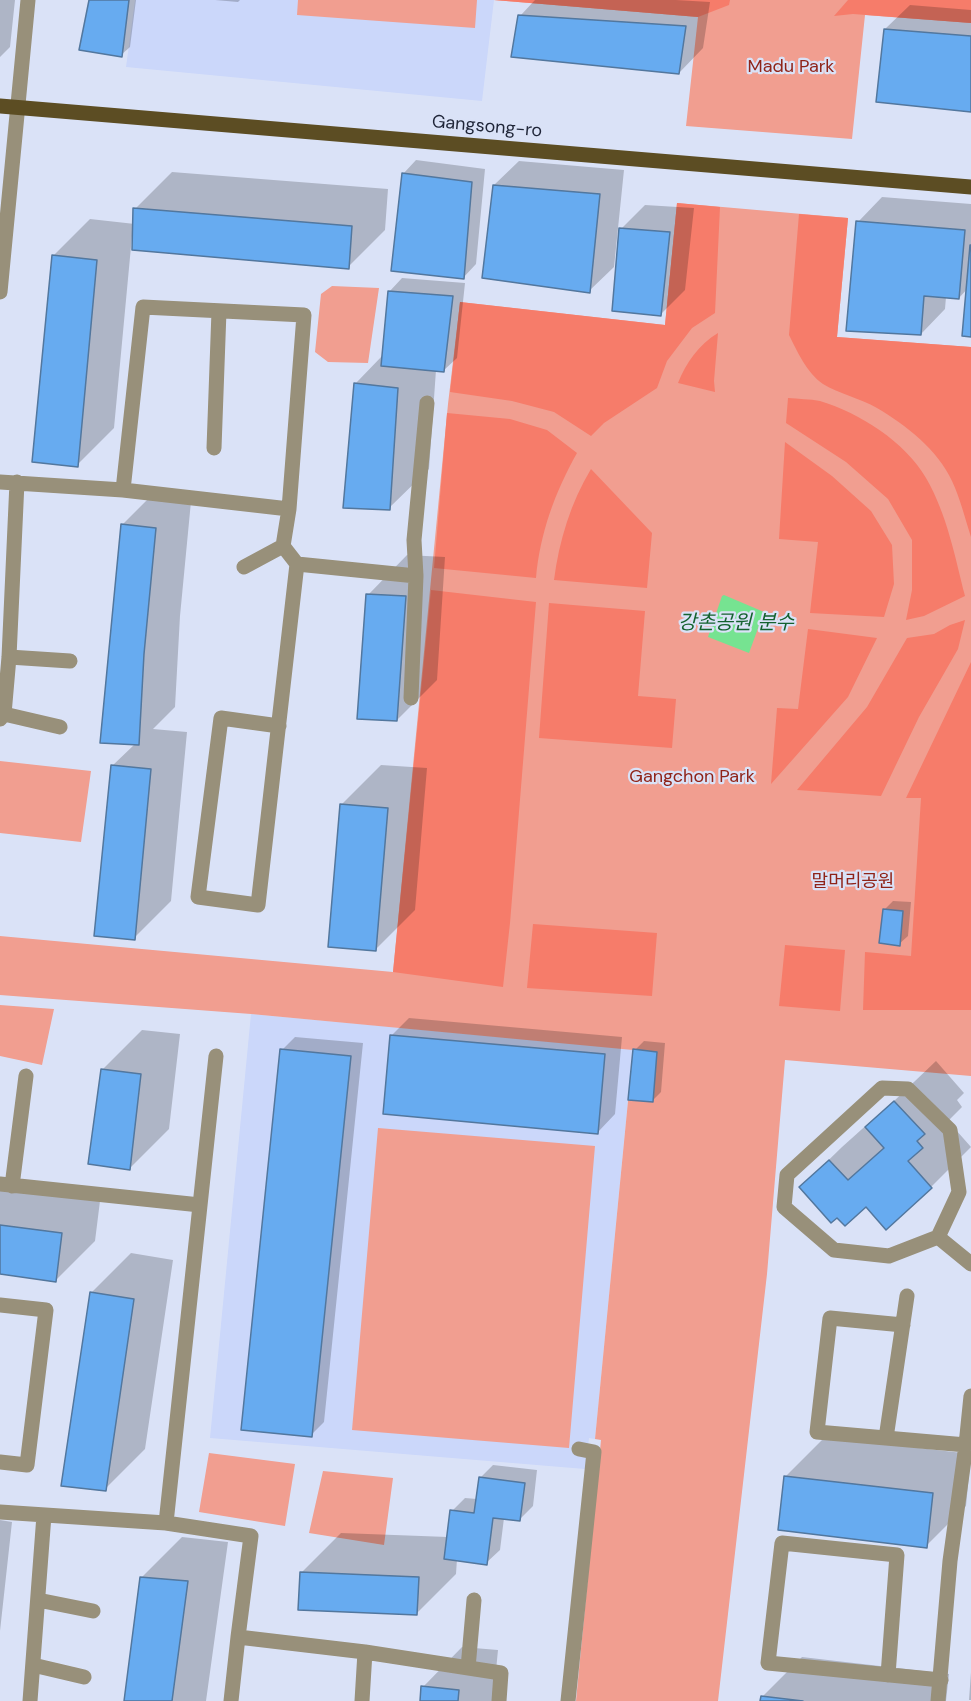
<!DOCTYPE html>
<meta charset="utf-8">
<style>
body{margin:0}
canvas{display:block;background:#dae2f7}
</style>
<canvas width="971" height="1701"></canvas>
<script>
const ctx = document.querySelector('canvas').getContext('2d');
ctx.lineJoin = 'round';
function paint(path, color) { ctx.fillStyle = color; ctx.fill(path, 'evenodd'); }
function strokePath(path, color, width, dash) { ctx.strokeStyle = color; ctx.lineWidth = width; ctx.lineCap = dash ? 'butt' : 'round'; ctx.setLineDash(dash || []); ctx.stroke(path); }
function drawText(font, color, halo, rows, align = 'center') {
  ctx.font = font + ' "DM Sans","Noto Sans KR",sans-serif'; ctx.lineWidth = 4.5; ctx.setLineDash([]); ctx.textBaseline = 'middle'; ctx.strokeStyle = halo; ctx.fillStyle = color; for (const [text, x, y, turn = 0] of rows) {
    ctx.save(); ctx.translate(x, y); ctx.rotate((+turn || 0) * Math.PI / 180); ctx.textAlign = isNaN(turn) ? turn : align; if (halo) ctx.strokeText(text, 0, 0); ctx.fillText(text, 0, 0); ctx.restore();
  }
}
const built = new Path2D(`
 M 135,0 L 494,0 L 482,101 L 126,67 Z
 M 251,1014 L 633,1049 L 595,1439 L 589,1438 L 585,1469 L 210,1438 Z`);
const green = new Path2D(`
 M 298,0 L 477,0 L 475,28 L 297,15 Z
 M 494,0 L 971,0 L 971,23 L 865,15 L 852,139 L 686,126 L 698,17 Z
 M 677,203 L 848,218 L 837,337 L 971,347 L 971,1076 L 785,1060 L 767,1274 L 718,1701 L 576,1701 L 601,1440 L 595,1439 L 633,1050 L 251,1014 L 0,995 L 0,936 L 393,972 L 448,404 L 460,302 L 665,325 Z
 M 332,286 L 379,288 L 368,363 L 328,362 L 315,352 L 321,294 Z
 M 0,761 L 91,771 L 81,842 L 0,833 Z
 M 0,1005 L 54,1009 L 42,1065 L 0,1056 Z
 M 378,1128 L 595,1146 L 569,1448 L 352,1430 Z
 M 209,1453 L 295,1464 L 285,1526 L 199,1512 Z
 M 323,1471 L 393,1478 L 384,1545 L 309,1533 Z`);
const forest = new Path2D(`
 M 494,0 L 730,0 L 729,5 L 698,17 Z
 M 848,0 L 971,0 L 971,23 L 853,14 L 834,16 Z
 M 677,203 L 720,207 L 715,313 L 692,328 L 667,361 L 657,388 L 604,423 L 591,436 L 554,412 L 512,401 L 450,392 L 460,302 L 665,325 Z
 M 799,214 L 848,218 L 837,337 L 971,347 L 971,537 C 965,518 960,498 952,481 C 938,450 906,425 877,408 C 860,398 839,394 823,384 C 807,373 797,351 789,335 Z
 M 718,333 L 714,381 L 715,392 L 678,383 C 686,363 699,344 718,333 Z
 M 788,398 C 798,399 810,399 820,401 C 860,413 905,442 926,478 C 947,514 955,557 965,596 L 924,616 L 906,620 L 912,590 L 912,540 L 888,499 L 846,462 L 786,423 Z
 M 447,413 L 510,419 L 547,430 L 577,453 C 555,492 540,533 536,578 L 434,568 Z
 M 785,442 L 832,476 L 871,511 L 892,545 L 894,584 L 884,617 L 810,613 L 818,542 L 779,539 Z
 M 591,469 L 652,533 L 647,588 L 554,580 C 559,541 571,502 591,469 Z
 M 431,590 L 536,602 L 510,923 L 503,987 L 393,972 Z
 M 549,603 L 645,611 L 638,696 L 676,699 L 672,748 L 539,738 Z
 M 965,620 L 958,649 L 919,717 L 881,796 L 797,790 L 867,707 L 907,638 L 934,634 L 950,625 Z
 M 808,629 L 877,638 L 848,697 L 771,784 L 777,708 L 798,709 Z
 M 971,662 L 971,1010 L 863,1010 L 865,952 L 911,956 L 921,798 L 906,798 Z
 M 533,924 L 657,933 L 652,996 L 527,988 Z
 M 785,945 L 845,950 L 840,1011 L 779,1006 Z`);
const water = new Path2D(`
 M 722,596 L 724,595 L 764,612 L 749,653 L 708,637 Z`);
const shadow = new Path2D(`
 M 0,0 L 15,0 L 10,47 L 0,57 Z
 M 91,0 L 136,0 L 130,47 L 121,55 Z
 M 215,0 L 240,0 L 238,2 Z
 M 535,0 L 676,0 L 710,2 L 703,48 L 679,73 L 520,16 Z
 M 910,5 L 971,10 L 971,110 L 885,29 Z
 M 416,160 L 485,169 L 476,264 L 463,278 L 403,174 Z
 M 519,161 L 624,170 L 614,267 L 589,291 L 494,185 Z
 M 172,172 L 388,189 L 385,230 L 348,267 L 132,236 L 114,428 L 77,465 L 53,256 L 90,219 L 135,224 L 135,209 Z
 M 882,197 L 971,204 L 971,335 L 968,288 L 959,298 L 946,297 L 945,309 L 921,334 L 858,222 Z
 M 645,205 L 694,208 L 685,290 L 660,315 L 621,229 Z
 M 402,278 L 465,283 L 457,358 L 443,371 L 436,370 L 429,469 L 389,508 L 356,383 L 383,355 L 389,292 Z
 M 159,488 L 192,491 L 180,616 L 175,707 L 153,729 L 187,732 L 171,901 L 134,938 L 112,766 L 135,744 L 122,525 Z
 M 407,555 L 445,557 L 437,680 L 397,720 L 368,595 Z
 M 381,765 L 427,768 L 415,910 L 375,950 L 342,804 Z
 M 893,901 L 911,902 L 908,936 L 899,944 L 884,910 Z
 M 409,1018 L 622,1037 L 615,1114 L 598,1132 L 392,1035 Z
 M 142,1030 L 180,1034 L 169,1129 L 129,1169 L 102,1070 Z
 M 295,1037 L 363,1043 L 324,1422 L 311,1435 L 282,1050 Z
 M 644,1041 L 665,1043 L 661,1092 L 652,1101 L 635,1050 Z
 M 936,1061 L 964,1093 L 957,1100 L 962,1107 L 948,1121 L 971,1147 L 931,1187 L 887,1228 L 866,1205 L 801,1187 L 842,1147 L 871,1121 L 872,1122 Z
 M 0,1184 L 101,1193 L 95,1241 L 55,1281 L 0,1273 Z
 M 131,1253 L 173,1260 L 145,1449 L 105,1489 L 91,1293 Z
 M 825,1437 L 971,1454 L 966,1506 L 926,1546 L 786,1476 Z
 M 493,1465 L 537,1470 L 533,1506 L 519,1520 L 504,1518 L 500,1550 L 486,1563 L 457,1559 L 456,1574 L 416,1614 L 301,1573 L 341,1533 L 448,1537 L 452,1511 L 465,1498 L 477,1499 L 480,1478 Z
 M 0,1520 L 12,1522 L 0,1631 Z
 M 182,1537 L 228,1542 L 206,1701 L 126,1701 L 142,1577 Z
 M 462,1647 L 498,1650 L 493,1701 L 421,1701 L 423,1687 Z
 M 802,1657 L 949,1674 L 946,1701 L 762,1701 L 762,1697 Z
 M 971,1672 L 971,1700 L 969,1700 Z`);
const building = new Path2D(`
 M 89,0 L 129,0 L 122,57 L 79,50 Z
 M 518,15 L 686,26 L 679,74 L 511,57 Z
 M 884,29 L 971,36 L 971,112 L 876,102 Z
 M 402,173 L 472,182 L 464,279 L 391,271 Z
 M 493,185 L 600,194 L 590,293 L 482,278 Z
 M 133,208 L 352,226 L 349,269 L 132,250 Z
 M 856,221 L 965,230 L 959,299 L 924,296 L 921,335 L 846,331 Z
 M 619,228 L 670,232 L 661,316 L 612,311 Z
 M 970,245 L 971,245 L 971,337 L 962,336 Z
 M 52,255 L 97,260 L 78,467 L 32,462 Z
 M 388,291 L 453,296 L 444,372 L 381,366 Z
 M 354,383 L 398,388 L 390,510 L 343,508 Z
 M 121,524 L 156,528 L 144,654 L 139,745 L 100,743 Z
 M 366,594 L 406,596 L 397,721 L 357,719 Z
 M 111,765 L 151,769 L 135,940 L 94,936 Z
 M 340,804 L 388,808 L 376,951 L 328,947 Z
 M 883,909 L 903,911 L 900,946 L 879,943 Z
 M 390,1035 L 605,1054 L 598,1134 L 383,1114 Z
 M 280,1049 L 351,1056 L 312,1437 L 241,1430 Z
 M 633,1049 L 657,1052 L 653,1102 L 628,1100 Z
 M 101,1069 L 141,1074 L 130,1170 L 88,1164 Z
 M 894,1101 L 925,1134 L 917,1141 L 923,1148 L 908,1161 L 932,1188 L 886,1230 L 866,1207 L 845,1226 L 837,1218 L 831,1223 L 799,1187 L 829,1160 L 848,1180 L 884,1148 L 865,1127 Z
 M 0,1225 L 62,1233 L 56,1282 L 0,1274 Z
 M 90,1292 L 134,1299 L 106,1491 L 61,1486 Z
 M 784,1476 L 933,1493 L 927,1548 L 778,1530 Z
 M 479,1477 L 525,1483 L 520,1521 L 493,1518 L 487,1565 L 444,1559 L 450,1510 L 474,1513 Z
 M 300,1572 L 419,1577 L 417,1615 L 298,1610 Z
 M 140,1577 L 188,1581 L 172,1701 L 124,1701 Z
 M 421,1686 L 459,1690 L 458,1701 L 420,1701 Z
 M 761,1696 L 803,1701 L 760,1701 Z`);
const minor = new Path2D(`
 M 0,292 L 28,0
 M 214,448 L 219,311
 M 0,482 L 123,490 L 289,509
 M 123,490 L 143,307 L 304,315 L 289,509 L 283,546 L 297,564 L 416,576 L 414,540 L 427,403
 M 244,567 L 283,546
 M 9,657 L 70,661
 M 411,698 L 416,576
 M 4,714 L 60,727
 M 0,719 L 4,714 L 9,657 L 17,482
 M 279,726 L 221,718 L 198,897 L 258,905 L 297,564
 M 882,1088 L 908,1089 L 950,1130 L 959,1192 L 938,1237 L 889,1256 L 834,1250 L 784,1207 L 787,1175 Z
 M 0,1184 L 200,1205
 M 12,1186 L 26,1076
 M 938,1237 L 971,1264
 M 0,1305 L 46,1310 L 27,1465 L 0,1462
 M 903,1325 L 830,1318 L 817,1432 L 966,1445 L 950,1561 L 938,1701
 M 886,1438 L 907,1296
 M 966,1445 L 971,1396
 M 0,1512 L 166,1523 L 251,1536 L 238,1637 L 365,1652 L 501,1673 L 499,1701
 M 166,1523 L 216,1056
 M 38,1600 L 93,1611
 M 33,1665 L 84,1677
 M 468,1668 L 474,1600
 M 888,1675 L 897,1555 L 782,1543 L 768,1663 L 941,1680
 M 30,1701 L 44,1515
 M 231,1701 L 238,1637
 M 362,1701 L 365,1652
 M 568,1701 L 594,1452 L 579,1449`);
const major = new Path2D(`
 M 0,106 L 971,187`);
const parkNames = [
 ["Madu Park",791,67],
 ["Gangchon Park",692,777],
 ["말머리공원",853,882]
];
const streetNames = [
 ["Gangsong-ro",487,127,5]
];
const waterNames = [
 ["강촌공원 분수",736,624]
];
paint(built, '#cbd7fa');
paint(green, '#f19e90');
paint(forest, '#f67c6a');
paint(water, '#76e391');
paint(shadow, '#0003');
paint(building, '#67abf0');
strokePath(building, '#52779e', 1.5);
strokePath(minor, '#98907a', 15);
strokePath(major, '#5c4d23', 15);
drawText('18px', '#8f2318', '#dae2f7', parkNames);
drawText('18px', '#1f2538', '#dae2f7', streetNames);
drawText('italic 20px', '#14622f', '#dae2f7', waterNames);
</script>
